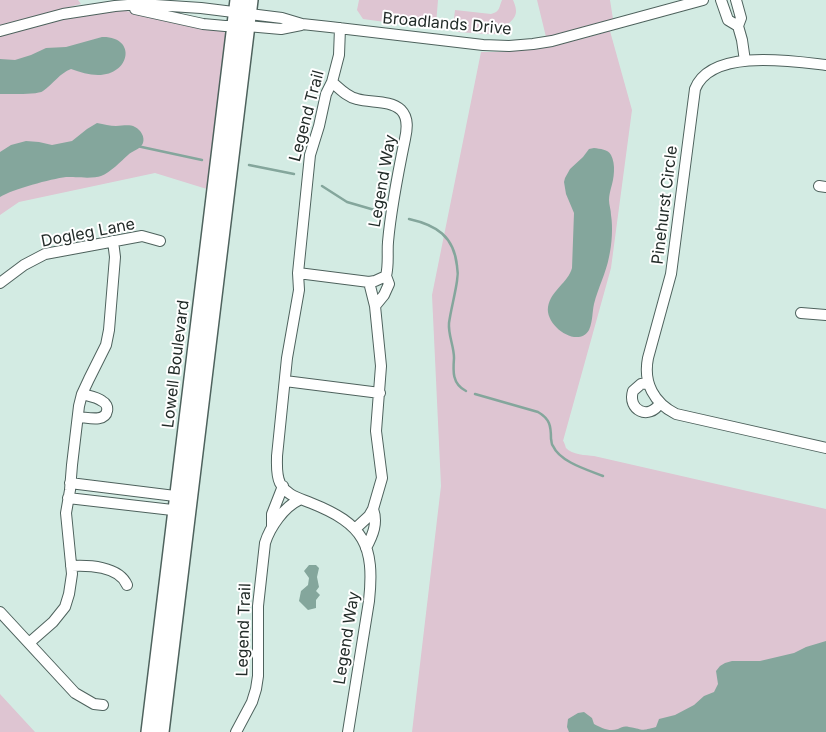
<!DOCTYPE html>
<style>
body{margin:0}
canvas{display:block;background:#d3ebe3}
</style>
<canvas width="826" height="732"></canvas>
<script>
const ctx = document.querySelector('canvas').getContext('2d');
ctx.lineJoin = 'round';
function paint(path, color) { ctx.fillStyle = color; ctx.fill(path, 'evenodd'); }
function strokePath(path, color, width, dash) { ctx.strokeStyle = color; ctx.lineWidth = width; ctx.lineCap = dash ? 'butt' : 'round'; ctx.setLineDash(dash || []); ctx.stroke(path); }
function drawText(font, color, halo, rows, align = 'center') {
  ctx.font = font + ' Inter,sans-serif'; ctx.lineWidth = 4; ctx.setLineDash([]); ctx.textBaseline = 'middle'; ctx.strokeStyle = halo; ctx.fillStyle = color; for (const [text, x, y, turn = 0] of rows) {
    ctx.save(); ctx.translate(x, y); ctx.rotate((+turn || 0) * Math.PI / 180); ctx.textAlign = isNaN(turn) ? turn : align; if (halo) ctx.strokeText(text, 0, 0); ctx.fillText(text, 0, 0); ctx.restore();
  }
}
const green = new Path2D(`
 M 0,0 L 78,0 L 81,4 L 0,25 Z
 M 359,0 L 438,0 L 436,25 L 429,28 L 363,19 L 357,10 Z
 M 502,0 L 513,0 C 519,14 516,17 505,27 L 504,34 L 486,34 L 458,32 L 454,30 L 453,27 L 455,10 L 491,14 C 500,12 499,7 502,0 Z
 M 537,0 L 610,0 L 613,19 L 546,37 Z
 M 113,10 L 126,11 L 221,30 L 227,34 L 210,190 L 155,173 L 19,202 L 0,215 L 0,35 L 92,13 Z
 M 610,31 L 632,110 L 611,268 L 563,441 C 564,441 566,448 566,448 C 572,455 586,455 594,456 L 826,509 L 826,732 L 412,732 L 441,486 L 432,295 L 481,52 C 528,53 565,44 610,31 Z
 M 0,694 L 35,732 L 0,732 Z`);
const water = new Path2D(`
 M 102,37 C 137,36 131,75 98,75 C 89,75 80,72 71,69 C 60,73 53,84 43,91 C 38,95 9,94 0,94 L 0,59 L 15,60 L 31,55 L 46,48 L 66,47 Z
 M 97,123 C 104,124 110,126 116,126 C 123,126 129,124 135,127 C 141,130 145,137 143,143 C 141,149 132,151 128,155 C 121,161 110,173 101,176 C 94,179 75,177 66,177 C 51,179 13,189 0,197 L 0,152 L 11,145 L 26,141 L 39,142 L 52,145 L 72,141 L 87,129 Z
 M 594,148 C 600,149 608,149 611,155 C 616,164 614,179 611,188 C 610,192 609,196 609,200 C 609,205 611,210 611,215 C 613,227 612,244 609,257 C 606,273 598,288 594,304 C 592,313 593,320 589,330 C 578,349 545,326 548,307 C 551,290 568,283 572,268 L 574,213 L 566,194 L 564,182 L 565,178 L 570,169 L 583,157 L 589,149 Z
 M 309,565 L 316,565 L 319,568 L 317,577 L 319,587 L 316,591 L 320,595 L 316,600 L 316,608 L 308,610 L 299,601 L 301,591 L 308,585 L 309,578 L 304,571 Z
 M 826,641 L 826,732 L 569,732 L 567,727 L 568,719 L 578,713 L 584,712 L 592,718 L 594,724 C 602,728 609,732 618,729 C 622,727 624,726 629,727 C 644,729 638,732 656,727 L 659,719 L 675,715 L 694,705 L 704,696 L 714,692 L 718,684 L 716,671 L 720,666 L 725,663 L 732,661 L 760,661 L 794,653 L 806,647 Z`);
const stream = new Path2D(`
 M 137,146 L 202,160
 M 249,165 L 294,174
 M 322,186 L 347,202 L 378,211
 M 409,219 C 436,225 454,236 457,266 C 458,271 458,276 457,281 C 455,295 451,309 449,323 C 448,335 454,346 454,358 C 453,371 452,384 466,391
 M 475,394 L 538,412 C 550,419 551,426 551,439 C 552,442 551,444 553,446 C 560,462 588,470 603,476`);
const street = new Path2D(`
 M 721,0 L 728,20 L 738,26
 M 736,0 L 741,18 L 738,26 L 742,40 L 745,61
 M 135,9 L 203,24 L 225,26 L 247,26 L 281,29 L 301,25
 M 340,28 L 339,55 L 332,82 L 326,94 L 319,126 L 310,155 L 298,273 L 299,290 L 287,358 L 277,456 C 277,465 276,475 280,483 C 287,496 299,498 311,503 C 364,524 375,545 369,601 L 348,732
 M 0,31 L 63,14 L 115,6 L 140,4 L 201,8 L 282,18 L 302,24 L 330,27 L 483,45 L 509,46 L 533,44 L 552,41 L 703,0
 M 826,65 C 792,61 711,48 695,89 L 671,274 L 648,358 C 643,383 654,403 676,414 L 826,448
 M 819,186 L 826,187
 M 298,273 L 369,282 L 375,281 L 386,276 C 389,264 387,253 388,242 C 391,207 398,173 405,139 C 407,130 409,118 401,110 C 390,100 371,103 357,99 C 347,97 339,88 332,82
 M 369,282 L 375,306 L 381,366 L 376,431 L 382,478 L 373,509
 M 0,283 L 24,265 L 45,254 L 142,236 L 160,241
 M 375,306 L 384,295 L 389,284 L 386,276
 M 801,313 L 826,315
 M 285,381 L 380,393
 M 648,383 L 641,384 L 633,391 C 627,410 649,421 660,403
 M 78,417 C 86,417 105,423 107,411 C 108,407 106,403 102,401 C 97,397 89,396 82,394
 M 70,483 L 183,497
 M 68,498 L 181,511
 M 272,527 L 272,514 L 283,486
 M 355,529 L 369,516 L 373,509 C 378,523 373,535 366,548
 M 71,566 C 88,565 119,566 127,585
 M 0,612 L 75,693 L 94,704 L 103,705
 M 29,643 L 53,622 L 65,607 L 69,594 L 72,574 L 66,513 L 70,490 L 72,465 L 79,406 L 82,394 L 89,379 L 106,345 L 109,330 L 115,257 L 113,241
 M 236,732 L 252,702 L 256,689 L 258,676 L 258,606 L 265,543 C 270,527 284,507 299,500`);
const secondary = new Path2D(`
 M 149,732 L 238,0
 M 161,732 L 250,0`);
const streetNames = [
 ["Broadlands Drive",447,24,5],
 ["Legend Trail",307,116,-75],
 ["Legend Way",383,181,-80],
 ["Pinehurst Circle",665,205,-83],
 ["Dogleg Lane",88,233,-11],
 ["Lowell Boulevard",176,364,-83],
 ["Legend Trail",244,630,-88],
 ["Legend Way",347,638,-81]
];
paint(green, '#dec5d2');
paint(water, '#84a69c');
strokePath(stream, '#84a69c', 2.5);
strokePath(street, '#4e625d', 12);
strokePath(secondary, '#4e625d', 18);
strokePath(street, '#fff', 10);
strokePath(secondary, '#fff', 15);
drawText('16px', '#222b28', '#fff', streetNames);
</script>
